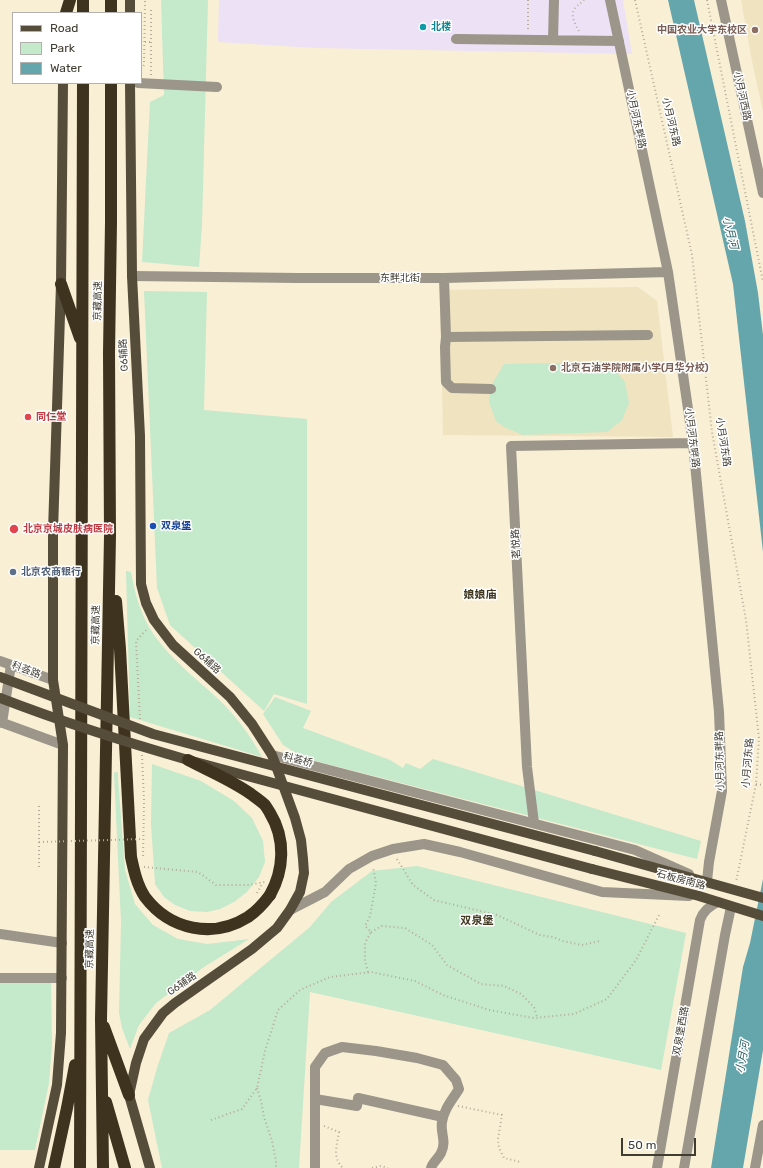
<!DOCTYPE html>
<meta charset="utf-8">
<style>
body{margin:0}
#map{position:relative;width:763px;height:1168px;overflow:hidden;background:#f9efd4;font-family:Rubik,sans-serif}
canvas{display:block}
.legend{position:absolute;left:12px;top:12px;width:130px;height:72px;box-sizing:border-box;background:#fff;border:1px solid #b2b1ad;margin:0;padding:5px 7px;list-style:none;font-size:12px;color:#3f3c31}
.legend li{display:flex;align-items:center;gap:8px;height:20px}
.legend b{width:20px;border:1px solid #b2b1ad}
.scale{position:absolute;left:621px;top:1138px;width:75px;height:18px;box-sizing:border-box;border:2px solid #3f3c31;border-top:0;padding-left:5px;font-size:12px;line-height:14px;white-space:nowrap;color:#3f3c31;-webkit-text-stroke:3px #fff;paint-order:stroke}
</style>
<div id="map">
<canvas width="763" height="1168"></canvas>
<ul class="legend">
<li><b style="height:5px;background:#564c3a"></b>Road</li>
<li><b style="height:11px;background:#c4e9cb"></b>Park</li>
<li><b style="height:11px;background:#65a6ac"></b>Water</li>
</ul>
<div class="scale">50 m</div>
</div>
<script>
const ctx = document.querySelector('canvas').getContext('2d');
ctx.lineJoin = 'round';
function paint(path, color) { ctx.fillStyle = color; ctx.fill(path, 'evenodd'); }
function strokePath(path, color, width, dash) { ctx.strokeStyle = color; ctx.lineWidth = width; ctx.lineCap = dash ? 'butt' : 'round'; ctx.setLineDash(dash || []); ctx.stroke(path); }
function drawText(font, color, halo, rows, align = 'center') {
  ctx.font = font + ' Rubik,"Noto Sans SC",sans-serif'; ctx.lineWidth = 3; ctx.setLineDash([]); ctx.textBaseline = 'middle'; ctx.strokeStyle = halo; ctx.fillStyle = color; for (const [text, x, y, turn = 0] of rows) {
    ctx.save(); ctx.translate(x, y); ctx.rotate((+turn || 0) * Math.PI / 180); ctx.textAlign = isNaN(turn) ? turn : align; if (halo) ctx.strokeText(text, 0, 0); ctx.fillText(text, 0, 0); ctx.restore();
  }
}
const commercial = new Path2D(`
 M 219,0 L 623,0 L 632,54 L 315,48 L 218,42 Z`);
const built = new Path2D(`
 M 741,0 L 763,0 L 763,112 L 752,61 Z
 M 638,287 L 657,301 L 673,437 L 443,435 L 440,290 Z`);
const green = new Path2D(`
 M 161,0 L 208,0 L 202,225 L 199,267 L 142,262 L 150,102 L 164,95 Z
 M 144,291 L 207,292 L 204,410 L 307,419 L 307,704 L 274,694 L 264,711 L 170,625 L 157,588 Z
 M 619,362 L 618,374 L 625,382 L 629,403 L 622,420 L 607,432 L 523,435 L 504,427 L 496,421 L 489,402 L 491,386 L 504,364 Z
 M 126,571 L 131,572 C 135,595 141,616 154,635 C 171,659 194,677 216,697 C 235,714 250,735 262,757 L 130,717 Z
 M 275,697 L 311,711 L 303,728 L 390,760 L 403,768 L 406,763 L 420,769 L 433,759 L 701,841 L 697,859 L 304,758 L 283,745 L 263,714 Z
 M 152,764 L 201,781 L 234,801 L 252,818 L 263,841 L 265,862 L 259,877 L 247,892 L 234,902 L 220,909 L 207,912 L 190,911 L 175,905 L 164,897 L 155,884 L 151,824 Z
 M 116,772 L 118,772 L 118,778 L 125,870 L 135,904 L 153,925 L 178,939 L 207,944 L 249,939 L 204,967 L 156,1003 L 139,1025 L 130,1049 L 122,1028 L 119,1013 L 121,922 L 114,773 Z
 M 417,866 L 686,933 L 661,1070 L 310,992 L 299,1168 L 162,1168 L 148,1100 L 157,1068 L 169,1033 L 210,1010 L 310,927 L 331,902 L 372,871 Z
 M 0,981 L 51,981 L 52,1044 L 49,1083 L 35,1150 L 0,1150 Z`);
const water = new Path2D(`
 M 668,0 L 694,0 L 745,221 L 758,293 L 763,335 L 763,552 L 733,284 Z
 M 763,879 L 763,1050 L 743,1168 L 711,1168 L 743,967 L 750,943 Z`);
const path = new Path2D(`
 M 528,0 L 528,31
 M 635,0 L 692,255 L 712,432 L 746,620 L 759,738 L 756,784 L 736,882
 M 707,0 L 763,282
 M 579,31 C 575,24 569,14 576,7 C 579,4 581,3 584,0
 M 141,69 L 144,65 L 145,2 L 144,0
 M 151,75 L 151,8
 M 140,719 L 136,641 L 148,628
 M 142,755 L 144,801 L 143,859
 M 756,784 L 763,785
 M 39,806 L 39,870
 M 397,859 L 413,885 L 434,900 L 497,915 L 540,935 L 553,937 L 563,941 L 582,945 L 600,941
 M 144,867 L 198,872 L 216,885 L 248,885 L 265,882
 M 257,893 L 262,884
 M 371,932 L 382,926 L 405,928 L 432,945 L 447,965 L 481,984 L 504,986 L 521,994 L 534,1007 L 537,1017
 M 368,972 L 365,961 L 365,943 L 371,932 L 365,926 L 370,916 L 376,883 L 373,867
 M 257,1088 L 261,1101 L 264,1117 L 272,1141 L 276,1161 L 276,1168
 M 458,1106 L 502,1115 L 498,1139 L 499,1148 L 504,1158 L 520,1162
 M 211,1120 L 242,1109 L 257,1088 L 265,1051 L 278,1010 L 300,990 L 330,977 L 371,972 L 415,981 L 443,995 L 489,1010 L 534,1018 L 574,1014 L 607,999 L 636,960 L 659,915
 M 324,1126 L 339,1132 C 337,1145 332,1158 343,1168
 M 372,1168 L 381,1166 L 388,1168`);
const minor = new Path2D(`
 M 610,0 L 668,272 L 693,443 L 719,712 L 722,791 L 709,862 L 707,881
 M 721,0 L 763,193
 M 456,39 L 619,41
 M 553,40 L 554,0
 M 138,83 L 217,87
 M 132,276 L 298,278 L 444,278 L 668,272
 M 444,278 L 446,337 L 648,335
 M 446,337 L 445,347 L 446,382 L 452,388 L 491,389
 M 0,661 L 53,680
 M 0,722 L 63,745
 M 2,723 L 11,665
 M 272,755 L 635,850 L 689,874
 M 534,823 L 527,767 L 511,446 L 693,443
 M 290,910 L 325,892 L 349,869 L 372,856 L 393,849 L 424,844 L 460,852 L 602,892 L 689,896
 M 0,934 L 62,943
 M 0,978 L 62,978
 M 315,1099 L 357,1106 L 358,1098 L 443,1117
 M 315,1168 L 315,1067 L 325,1053 L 342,1047 L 376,1051 L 417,1058 L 443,1065 L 456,1080 L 459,1089 C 452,1100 444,1109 442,1122 C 440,1133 447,1141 441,1153 C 438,1159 433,1162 431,1168
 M 657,1168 L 700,920 C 703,911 709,906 718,902
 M 684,1168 L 725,935 L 731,907
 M 755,1168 L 763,1125`);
const major = new Path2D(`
 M 130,0 L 130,13
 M 130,83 L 132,276 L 140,436 L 141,584 L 146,603 L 154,620 L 173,645 L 230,697 L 252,724 L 272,755 L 295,818 L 301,840 L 303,859 L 304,873 L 300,892 L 290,910 L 277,928 L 252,949 L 175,1003 L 163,1013 L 144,1039 L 136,1063 L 129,1095 L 150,1168
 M 595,851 L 763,898
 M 592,869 L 699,896 L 763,916
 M 39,1168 L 57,1085 L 61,1033 L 63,745 L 53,680 L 53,531 L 61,284 L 63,83`);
const highway = new Path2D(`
 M 111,0 L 111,13
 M 66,13 L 70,0
 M 83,13 L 83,0
 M 61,284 L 80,338
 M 116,601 L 120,649 L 131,857 C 134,871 137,885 145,897 C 170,930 213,939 248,917 C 257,911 264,903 270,895
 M 104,1027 L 129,1095
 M 106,1102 L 125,1168
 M 54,1168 L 67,1108 L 75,1065
 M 80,1168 L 83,83
 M 103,1168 L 101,1019 L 110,536 L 109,353 L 111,222 L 111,83`);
const pathBridge = new Path2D(`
 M 141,42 L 151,42
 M 39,842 L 143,839`);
const majorBridge = new Path2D(`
 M 0,677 L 153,734 L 595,851
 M 0,698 C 62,722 125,742 188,760 L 592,869`);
const highwayBridge = new Path2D(`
 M 188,760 C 209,771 231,780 251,794 C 255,797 261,801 265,805 C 267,808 269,811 270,813 C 286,839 284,870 270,895`);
const markers = [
 [423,27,4,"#0f9aa8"],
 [755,30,4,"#8d6e63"],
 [553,368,4,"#8d6e63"],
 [28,417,4,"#e0444e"],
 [153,526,4,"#1a4fb4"],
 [14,529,5,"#e0444e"],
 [13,572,4,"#5c6f8a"]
];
const cultureNames = [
 ["北楼",431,27]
];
const educationNames = [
 ["中国农业大学东校区",747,30],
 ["北京石油学院附属小学(月华分校)",561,368,"left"]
];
const streetNames = [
 ["小月河西路",742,96,78],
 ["小月河东畔路",636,119,78],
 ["小月河东路",671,122,77],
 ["东畔北街",400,278],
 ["京藏高速",98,301,-89],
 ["G6辅路",124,355,-93],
 ["小月河东畔路",692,438,83],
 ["小月河东路",723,442,81],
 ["茗悦路",516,544,-93],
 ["京藏高速",96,625,-89],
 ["G6辅路",207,661,42],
 ["科荟路",26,670,20],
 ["科荟桥",298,760,15],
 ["小月河东畔路",720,761,-91],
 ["小月河东路",748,763,-85],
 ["石板房南路",681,880,15],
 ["京藏高速",90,949,-89],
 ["G6辅路",182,984,-35],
 ["双泉堡西路",681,1031,-80]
];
const healthNames = [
 ["同仁堂",36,417],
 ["北京京城皮肤病医院",23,529]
];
const transitNames = [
 ["双泉堡",161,526]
];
const serviceNames = [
 ["北京农商银行",21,572]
];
const waterNames = [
 ["小月河",730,233,76],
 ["小月河",743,1057,-80]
];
const neighbourhoodNames = [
 ["娘娘庙",480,595],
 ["双泉堡",477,921]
];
paint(commercial, '#ece1f5');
paint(built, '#efe3c0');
paint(green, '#c4e9cb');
paint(water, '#65a6ac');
strokePath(path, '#b4ac97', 2, [1, 3]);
strokePath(minor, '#9b958a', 10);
strokePath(major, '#564c3a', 10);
strokePath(highway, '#3e331e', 12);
strokePath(pathBridge, '#b4ac97', 2, [1, 3]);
strokePath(majorBridge, '#564c3a', 10);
strokePath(highwayBridge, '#3e331e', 12);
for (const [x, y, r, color] of markers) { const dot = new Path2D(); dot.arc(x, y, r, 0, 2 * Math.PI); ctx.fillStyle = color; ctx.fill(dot); strokePath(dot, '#fff', 1.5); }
drawText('bold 10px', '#0d838f', '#fff', cultureNames, 'left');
drawText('bold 10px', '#785e54', '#fff', educationNames, 'right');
drawText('10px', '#3f3c31', '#fff', streetNames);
drawText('bold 10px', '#be3a42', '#fff', healthNames, 'left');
drawText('bold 10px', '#164399', '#fff', transitNames, 'left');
drawText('bold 10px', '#4e5e75', '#fff', serviceNames, 'left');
drawText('italic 11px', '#235b60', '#fff', waterNames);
drawText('bold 11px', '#3f3720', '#fff', neighbourhoodNames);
</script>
